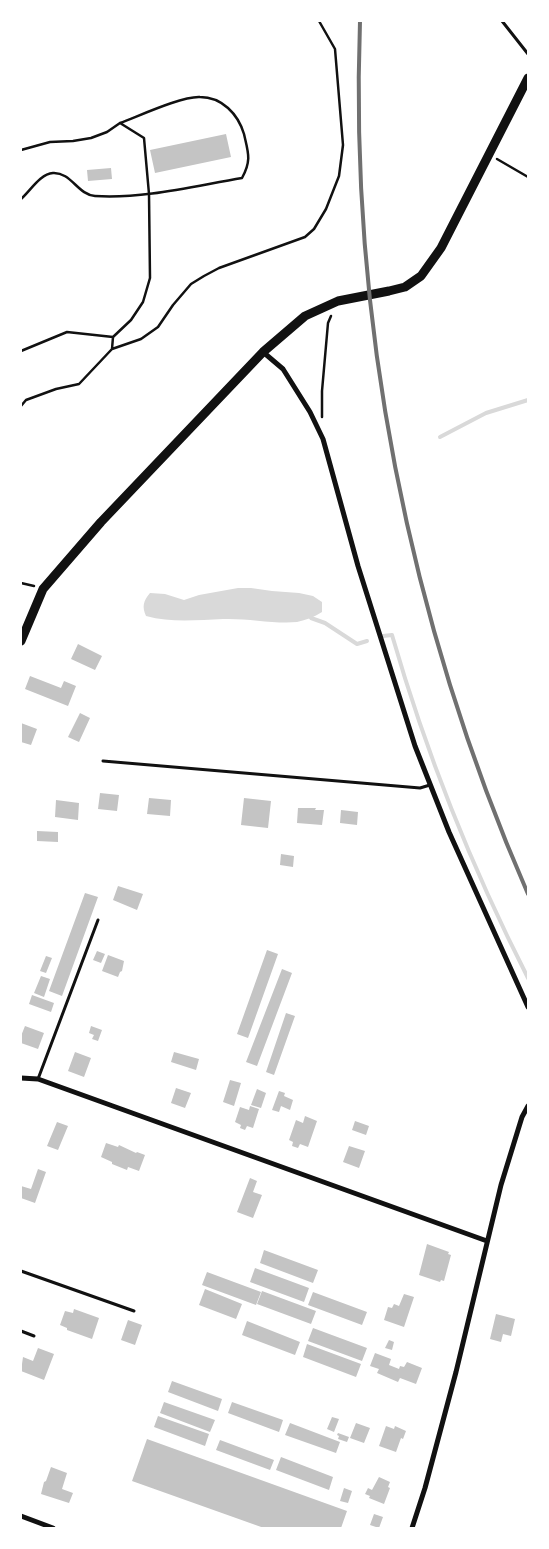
<!DOCTYPE html>
<style>
body{margin:0}
#map{position:relative;width:549px;height:1549px;overflow:hidden;background:#fff;font-family:"Roboto Condensed",sans-serif}
canvas{display:block}
.frame{position:absolute;inset:0;border:22px solid #fff;pointer-events:none}
</style>
<div id="map">
<canvas width="549" height="1549"></canvas>
<div class="frame"></div>
</div>
<script>
const ctx = document.querySelector('canvas').getContext('2d');
ctx.lineJoin = 'round';
function paint(path, color) { ctx.fillStyle = color; ctx.fill(path, 'evenodd'); }
function strokePath(path, color, width, dash) { ctx.strokeStyle = color; ctx.lineWidth = width; ctx.lineCap = dash ? 'butt' : 'round'; ctx.setLineDash(dash || []); ctx.stroke(path); }
const water = new Path2D(`
 M 238,588 L 251,588 L 272,591 L 299,593 L 313,596 L 322,602 L 322,612 C 314,617 306,620 297,622 C 273,624 247,618 223,619 C 198,620 171,623 146,616 C 142,607 143,601 150,593 L 165,594 L 184,600 L 199,595 Z`);
const stream = new Path2D(`
 M 440,437 L 486,413 L 528,400
 M 311,618 L 325,623 L 357,644 L 367,641
 M 383,636 L 392,635 C 426,753 472,868 528,978`);
const building = new Path2D(`
 M 226,134 L 231,157 L 155,173 L 150,150 Z
 M 111,168 L 112,179 L 88,181 L 87,170 Z
 M 78,644 L 102,656 L 95,670 L 71,659 Z
 M 30,676 L 61,688 L 64,681 L 76,686 L 68,706 L 25,689 Z
 M 80,713 L 90,718 L 79,742 L 68,737 Z
 M 21,723 L 37,729 L 31,745 L 21,742 Z
 M 100,793 L 119,795 L 117,811 L 98,809 Z
 M 149,798 L 171,800 L 170,816 L 147,814 Z
 M 244,798 L 271,801 L 268,828 L 241,825 Z
 M 56,800 L 79,803 L 78,820 L 55,817 Z
 M 298,808 L 316,808 L 315,810 L 324,810 L 322,825 L 297,823 Z
 M 341,810 L 358,812 L 357,825 L 340,823 Z
 M 37,831 L 58,832 L 58,842 L 37,841 Z
 M 281,854 L 294,856 L 293,867 L 280,865 Z
 M 118,886 L 143,894 L 137,910 L 113,900 Z
 M 85,893 L 98,897 L 62,996 L 49,991 Z
 M 267,950 L 278,954 L 248,1038 L 237,1034 Z
 M 97,951 L 105,954 L 101,963 L 93,960 Z
 M 108,955 L 124,961 L 122,971 L 120,972 L 118,977 L 102,971 Z
 M 46,956 L 52,958 L 46,973 L 40,971 Z
 M 282,969 L 292,973 L 257,1066 L 246,1062 Z
 M 41,976 L 50,979 L 44,997 L 34,993 Z
 M 32,995 L 54,1003 L 51,1012 L 29,1004 Z
 M 286,1013 L 295,1016 L 274,1075 L 266,1072 Z
 M 25,1026 L 44,1033 L 38,1049 L 21,1043 L 21,1036 Z
 M 91,1026 L 102,1030 L 98,1041 L 92,1039 L 94,1035 L 89,1033 Z
 M 75,1052 L 91,1058 L 84,1077 L 68,1071 Z
 M 174,1052 L 199,1059 L 196,1070 L 171,1062 Z
 M 230,1080 L 241,1083 L 234,1106 L 223,1102 Z
 M 176,1088 L 191,1093 L 185,1108 L 171,1103 Z
 M 257,1089 L 266,1093 L 261,1108 L 251,1105 Z
 M 279,1091 L 285,1093 L 284,1096 L 293,1100 L 290,1110 L 281,1106 L 279,1112 L 272,1110 Z
 M 250,1106 L 259,1109 L 253,1128 L 247,1126 L 245,1130 L 240,1128 L 241,1125 L 235,1122 L 240,1107 L 249,1110 Z
 M 305,1116 L 317,1121 L 308,1147 L 300,1144 L 298,1148 L 292,1146 L 293,1142 L 289,1140 L 296,1120 L 303,1123 Z
 M 355,1121 L 369,1126 L 366,1135 L 352,1130 Z
 M 57,1122 L 68,1126 L 58,1150 L 47,1146 Z
 M 106,1143 L 118,1147 L 119,1145 L 136,1153 L 137,1152 L 145,1155 L 139,1171 L 128,1167 L 127,1170 L 112,1164 L 112,1162 L 101,1157 Z
 M 349,1146 L 365,1151 L 359,1168 L 343,1162 Z
 M 38,1169 L 46,1172 L 35,1203 L 21,1198 L 21,1186 L 31,1189 Z
 M 250,1178 L 257,1181 L 253,1192 L 262,1195 L 253,1218 L 237,1212 Z
 M 427,1244 L 449,1252 L 448,1254 L 451,1255 L 444,1281 L 441,1280 L 440,1282 L 419,1275 Z
 M 264,1250 L 318,1270 L 313,1283 L 260,1263 Z
 M 255,1268 L 309,1288 L 304,1302 L 250,1282 Z
 M 207,1272 L 261,1292 L 256,1305 L 202,1285 Z
 M 205,1289 L 242,1304 L 236,1319 L 199,1305 Z
 M 262,1291 L 316,1311 L 311,1324 L 257,1304 Z
 M 313,1292 L 367,1312 L 362,1325 L 308,1305 Z
 M 404,1294 L 414,1297 L 404,1327 L 384,1320 L 388,1307 L 392,1308 L 394,1304 L 399,1306 Z
 M 74,1309 L 99,1318 L 92,1339 L 67,1330 L 67,1328 L 60,1325 L 65,1311 L 73,1313 Z
 M 496,1314 L 515,1319 L 511,1336 L 503,1334 L 501,1342 L 490,1339 Z
 M 128,1320 L 142,1325 L 135,1345 L 121,1340 Z
 M 247,1321 L 300,1342 L 295,1355 L 242,1335 Z
 M 313,1328 L 367,1348 L 362,1361 L 308,1341 Z
 M 389,1340 L 394,1342 L 392,1350 L 385,1348 Z
 M 307,1344 L 361,1364 L 356,1377 L 303,1357 Z
 M 38,1348 L 54,1354 L 44,1380 L 21,1371 L 23,1357 L 33,1361 Z
 M 375,1353 L 391,1359 L 389,1365 L 399,1369 L 400,1366 L 404,1367 L 407,1362 L 422,1368 L 416,1384 L 400,1378 L 398,1382 L 377,1373 L 379,1369 L 370,1366 Z
 M 172,1381 L 222,1399 L 218,1411 L 168,1392 Z
 M 164,1402 L 215,1420 L 210,1432 L 160,1413 Z
 M 232,1402 L 283,1420 L 279,1432 L 228,1413 Z
 M 158,1416 L 209,1434 L 205,1446 L 154,1427 Z
 M 332,1417 L 339,1419 L 334,1432 L 327,1429 Z
 M 290,1423 L 340,1442 L 336,1453 L 285,1435 Z
 M 356,1423 L 370,1428 L 364,1443 L 350,1438 Z
 M 386,1426 L 394,1429 L 395,1426 L 406,1431 L 403,1439 L 401,1438 L 396,1452 L 379,1446 Z
 M 338,1433 L 349,1437 L 347,1442 L 338,1439 L 339,1436 L 337,1435 Z
 M 147,1439 L 347,1511 L 341,1528 L 264,1528 L 132,1481 Z
 M 220,1440 L 274,1460 L 270,1470 L 216,1450 Z
 M 281,1457 L 333,1477 L 329,1490 L 276,1470 Z
 M 51,1467 L 67,1473 L 62,1489 L 73,1493 L 69,1503 L 41,1494 L 44,1482 L 46,1481 Z
 M 379,1477 L 390,1482 L 388,1487 L 390,1488 L 384,1504 L 369,1498 L 370,1496 L 365,1494 L 368,1488 L 372,1490 Z
 M 344,1488 L 352,1491 L 348,1503 L 340,1501 Z
 M 374,1514 L 383,1517 L 379,1528 L 370,1525 Z`);
const path = new Path2D(`
 M 21,150 L 50,142 L 73,141 L 91,138 L 107,132 L 120,123
 M 497,159 L 528,177
 M 21,199 C 31,190 40,174 53,173 C 71,172 78,195 95,196 C 144,199 194,186 242,178 C 252,160 248,152 244,134 C 238,114 222,97 200,97 C 182,96 139,116 120,123 L 144,138 L 149,194 L 150,278 L 143,302 L 131,320 L 113,337 L 112,349
 M 21,351 L 67,332 L 113,337
 M 21,406 L 26,400 L 56,389 L 79,384 L 112,349 L 141,339 L 158,327 L 173,305 L 191,284 L 204,276 L 219,268 L 305,237 L 314,229 L 326,209 L 339,176 L 343,145 L 335,49 L 319,21
 M 322,417 L 322,391 L 328,323 L 331,316
 M 21,583 L 34,586`);
const service = new Path2D(`
 M 502,21 L 528,54
 M 103,761 L 420,788 L 430,785
 M 38,1079 L 98,920
 M 21,1271 L 134,1311
 M 21,1331 L 34,1336`);
const minor = new Path2D(`
 M 263,352 L 283,369 L 310,412 L 323,439 L 358,566 L 415,746 L 449,832 L 528,1007
 M 21,1078 L 38,1079 L 487,1241
 M 21,1516 L 53,1528
 M 412,1528 L 425,1488 L 456,1372 L 501,1185 L 522,1117 L 528,1106`);
const tertiary = new Path2D(`
 M 21,641 L 43,589 L 101,522 L 263,352 L 305,316 L 338,301 L 389,291 L 405,287 L 421,276 L 441,248 L 528,78`);
const rail = new Path2D(`
 M 360,21 C 349,319 409,622 528,894`);
paint(water, '#d9d9d9');
strokePath(stream, '#d9d9d9', 4);
paint(building, '#c4c4c4');
strokePath(path, '#111', 2.5);
strokePath(service, '#111', 3);
strokePath(minor, '#111', 5);
strokePath(tertiary, '#111', 9);
strokePath(rail, '#707070', 4);
</script>
